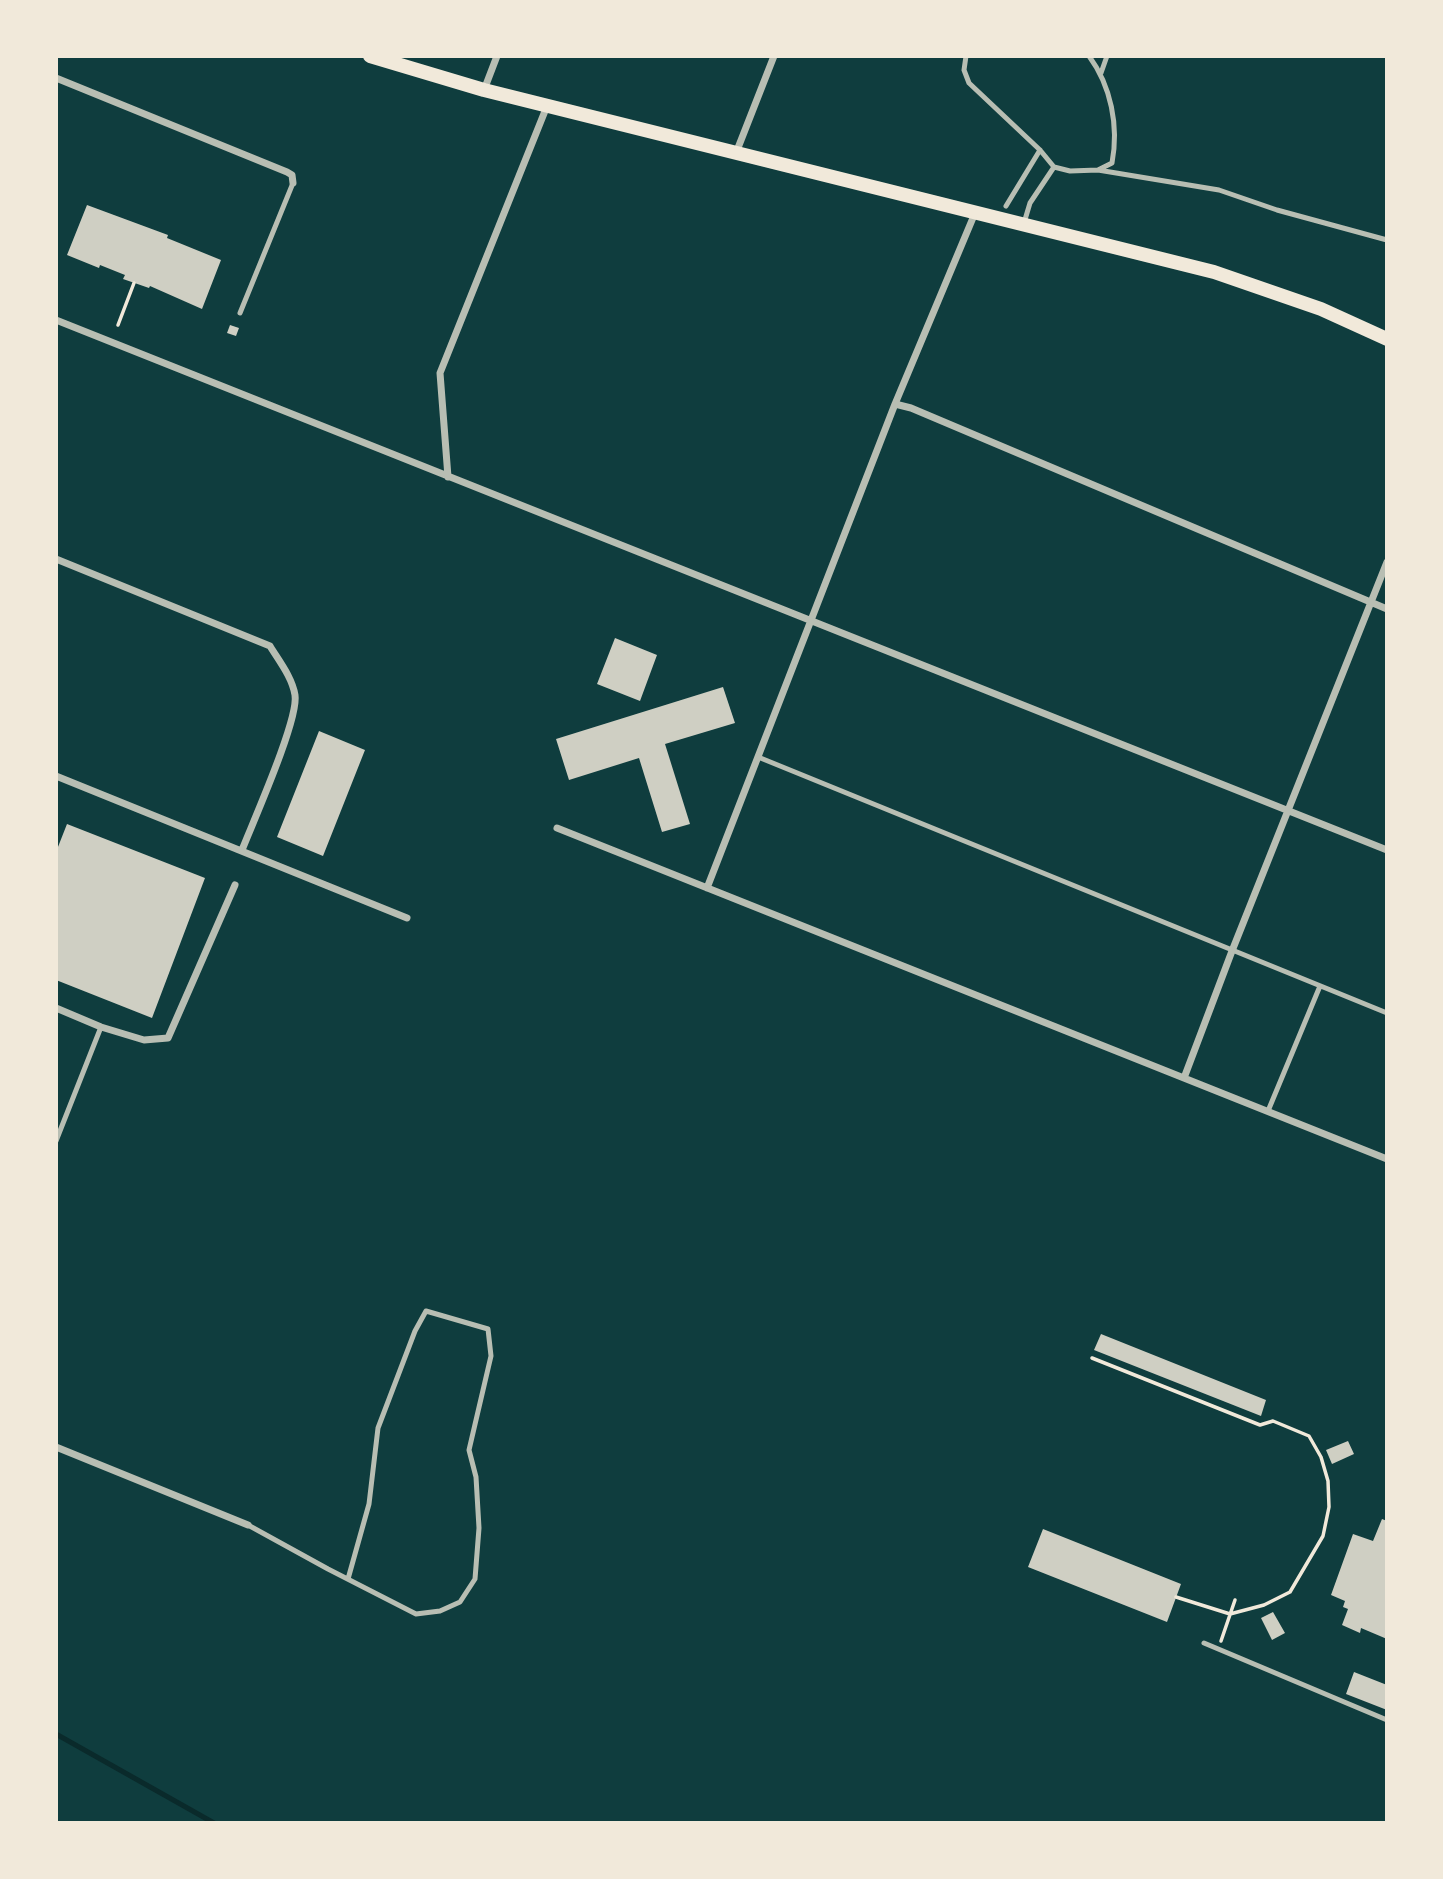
<!DOCTYPE html>
<style>
body{margin:0}
#map{position:relative;width:1443px;height:1879px;overflow:hidden;background:#0f3d3e;font-family:Arial,sans-serif}
canvas{display:block}
.frame{position:absolute;inset:0;border:58px solid #f1e9da;pointer-events:none}
</style>
<div id="map">
<canvas width="1443" height="1879"></canvas>
<div class="frame"></div>
</div>
<script>
const ctx = document.querySelector('canvas').getContext('2d');
ctx.lineJoin = 'round';
function strokePath(path, color, width, dash) { ctx.strokeStyle = color; ctx.lineWidth = width; ctx.lineCap = dash ? 'butt' : 'round'; ctx.setLineDash(dash || []); ctx.stroke(path); }
function paint(path, color) { ctx.fillStyle = color; ctx.fill(path, 'evenodd'); }
const stream = new Path2D(`
 M 56,1734 L 214,1823`);
const building = new Path2D(`
 M 87,205 L 168,235 L 167,238 L 221,260 L 202,309 L 150,286 L 149,288 L 123,279 L 125,275 L 100,265 L 99,268 L 67,255 Z
 M 230,325 L 239,328 L 236,336 L 227,333 Z
 M 615,638 L 657,655 L 640,701 L 597,684 Z
 M 723,687 L 735,723 L 665,744 L 690,824 L 662,832 L 639,758 L 569,780 L 556,739 Z
 M 319,731 L 365,750 L 323,856 L 277,837 Z
 M 67,824 L 205,878 L 152,1018 L 56,980 L 56,852 Z
 M 1101,1334 L 1266,1400 L 1261,1416 L 1094,1350 Z
 M 1348,1441 L 1354,1454 L 1332,1464 L 1326,1450 Z
 M 1382,1519 L 1387,1521 L 1387,1639 L 1361,1628 L 1360,1633 L 1342,1625 L 1348,1609 L 1343,1607 L 1345,1601 L 1331,1595 L 1353,1534 L 1373,1541 Z
 M 1043,1529 L 1181,1584 L 1167,1622 L 1028,1567 Z
 M 1273,1612 L 1285,1633 L 1272,1640 L 1261,1618 Z
 M 1354,1672 L 1387,1685 L 1387,1710 L 1346,1694 Z`);
const path = new Path2D(`
 M 118,325 L 134,283
 M 1092,1358 L 1260,1425 L 1273,1421 L 1309,1436 L 1321,1457 L 1328,1481 L 1329,1507 L 1323,1536 L 1290,1592 L 1264,1605 L 1230,1614 L 1176,1597
 M 1221,1641 L 1235,1600`);
const service = new Path2D(`
 M 966,56 L 964,70 L 969,83 L 1040,150 L 1054,167 L 1070,171 L 1098,170 L 1112,163 C 1119,126 1111,86 1089,56
 M 1101,73 L 1107,56
 M 1098,170 L 1219,190 L 1277,210 L 1387,240
 M 1006,206 L 1040,150
 M 1024,223 L 1030,203 L 1054,167
 M 240,313 L 293,183
 M 758,757 L 1387,1013
 M 1268,1111 L 1320,986
 M 56,1141 L 101,1027
 M 248,1525 L 328,1569 L 416,1614 L 440,1611 L 460,1602 L 475,1579 L 479,1528 L 476,1477 L 469,1450 L 491,1356 L 488,1329 L 426,1311 L 415,1331 L 378,1428 L 369,1504 L 348,1579
 M 1204,1643 L 1387,1720`);
const minor = new Path2D(`
 M 56,78 L 287,172 L 292,175 L 293,183
 M 484,90 L 497,56
 M 736,153 L 774,56
 M 56,320 L 1387,850
 M 895,404 L 911,408 L 1387,609
 M 448,477 L 440,373 L 547,106
 M 56,559 L 270,646 C 279,661 292,677 295,695 C 299,719 253,822 242,850
 M 56,776 L 407,918
 M 557,828 L 1387,1159
 M 707,888 L 895,404 L 975,213
 M 56,1008 L 101,1027 L 144,1040 L 168,1038 L 235,885
 M 1184,1078 L 1232,951 L 1387,562
 M 56,1447 L 248,1525`);
const secondary = new Path2D(`
 M 370,56 L 484,90 L 1214,272 L 1321,309 L 1387,339`);
strokePath(stream, '#0a2a2b', 5);
paint(building, '#cfcfc3');
strokePath(path, '#f1e9da', 3.5);
strokePath(service, '#b8beb3', 5);
strokePath(minor, '#b8beb3', 7);
strokePath(secondary, '#f1e9da', 14);
</script>
